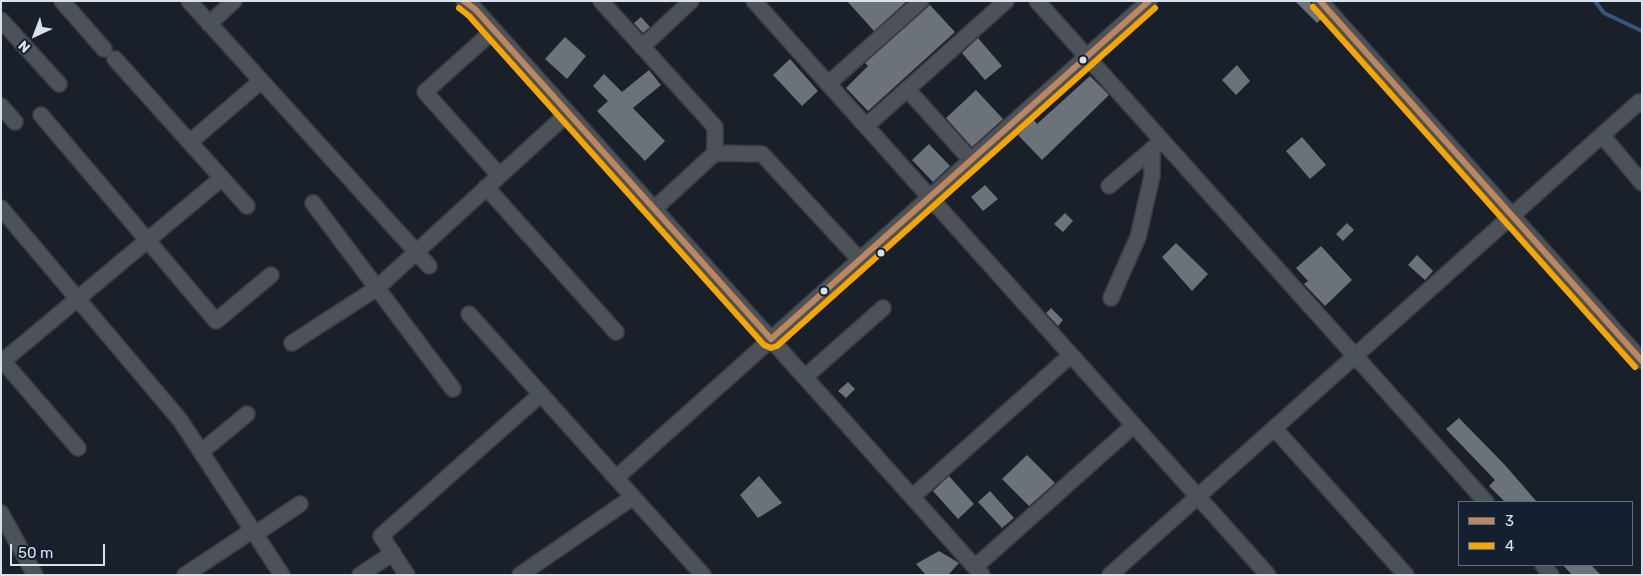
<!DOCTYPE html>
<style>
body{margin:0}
#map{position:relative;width:1643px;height:576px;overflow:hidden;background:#1a2029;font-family:Rubik,sans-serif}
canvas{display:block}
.frame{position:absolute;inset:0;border:2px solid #d9e1ec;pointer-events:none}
.legend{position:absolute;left:1458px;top:501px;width:175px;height:65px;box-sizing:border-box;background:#141f2f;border:1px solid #636d7b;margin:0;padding:6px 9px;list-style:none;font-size:15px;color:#d9e1ec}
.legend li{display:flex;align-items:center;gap:10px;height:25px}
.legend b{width:25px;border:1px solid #636d7b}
.north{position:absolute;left:10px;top:10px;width:50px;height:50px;-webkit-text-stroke:4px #141f2f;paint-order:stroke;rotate:223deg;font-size:14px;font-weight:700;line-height:20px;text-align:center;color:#d9e1ec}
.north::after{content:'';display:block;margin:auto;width:18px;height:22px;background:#d9e1ec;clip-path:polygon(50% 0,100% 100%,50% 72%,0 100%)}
.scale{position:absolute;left:10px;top:544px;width:95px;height:22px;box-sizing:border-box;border:2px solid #d9e1ec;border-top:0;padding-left:6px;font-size:15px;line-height:18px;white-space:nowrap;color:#d9e1ec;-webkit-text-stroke:4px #141f2f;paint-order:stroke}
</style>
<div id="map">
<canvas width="1643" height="576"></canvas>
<div class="frame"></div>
<ul class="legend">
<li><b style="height:6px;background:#bb8660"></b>3</li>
<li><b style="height:6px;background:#f7a600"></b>4</li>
</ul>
<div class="north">N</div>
<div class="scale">50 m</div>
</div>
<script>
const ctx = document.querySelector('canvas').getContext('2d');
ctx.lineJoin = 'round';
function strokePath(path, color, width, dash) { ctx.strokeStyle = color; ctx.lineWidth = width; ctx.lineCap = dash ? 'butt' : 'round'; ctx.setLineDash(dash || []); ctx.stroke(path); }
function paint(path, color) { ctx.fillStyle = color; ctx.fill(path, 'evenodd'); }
const stream = new Path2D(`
 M 1595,1 L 1604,13 L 1642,31`);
const building = new Path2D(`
 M 847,1 L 907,1 L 874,31 Z
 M 1295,1 L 1309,1 L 1322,18 L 1317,23 Z
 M 930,5 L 955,32 L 868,111 L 846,88 L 868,66 L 865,63 Z
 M 641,17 L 650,27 L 643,33 L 634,23 Z
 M 565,37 L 586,56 L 567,79 L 545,59 Z
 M 978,38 L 1002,66 L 985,80 L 962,53 Z
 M 790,59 L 818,91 L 802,106 L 773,75 Z
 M 1237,65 L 1250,81 L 1236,95 L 1222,80 Z
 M 649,70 L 661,85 L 633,108 L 665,141 L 645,161 L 597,111 L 608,101 L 593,86 L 604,74 L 622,92 Z
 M 1090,76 L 1109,95 L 1042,160 L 1018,135 L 1034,120 L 1037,124 Z
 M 976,90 L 1003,119 L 972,147 L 946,118 Z
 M 1302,137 L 1326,165 L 1310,179 L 1286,151 Z
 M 929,144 L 950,166 L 933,182 L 912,160 Z
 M 985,185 L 998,199 L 983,211 L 971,197 Z
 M 1065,213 L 1073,221 L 1063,232 L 1054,224 Z
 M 1347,223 L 1354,230 L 1343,241 L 1336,234 Z
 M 1176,243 L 1208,274 L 1192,291 L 1162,257 Z
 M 1321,246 L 1352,280 L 1325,306 L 1304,284 L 1308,281 L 1296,268 Z
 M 1417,255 L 1433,271 L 1425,280 L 1408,265 Z
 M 1051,308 L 1063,320 L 1058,326 L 1046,313 Z
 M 848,382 L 855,389 L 846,398 L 838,391 Z
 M 1459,418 L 1504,464 L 1537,502 L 1505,502 L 1489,486 L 1495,480 L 1446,429 Z
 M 1027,455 L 1055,483 L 1029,506 L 1002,479 Z
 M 759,476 L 782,503 L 758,518 L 740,495 Z
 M 949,476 L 974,504 L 958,519 L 933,491 Z
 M 990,491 L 1014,518 L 1002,528 L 978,502 Z
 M 939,551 L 959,563 L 948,575 L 926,575 L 916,564 Z
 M 1563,565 L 1591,565 L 1601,575 L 1572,575 Z`);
const street = new Path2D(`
 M 62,1 L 104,49
 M 189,1 L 429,266
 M 464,1 L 475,9 L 982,575
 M 601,1 L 715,127 L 715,153
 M 754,1 L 1268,575
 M 1037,1 L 1486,502
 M 1320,1 L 1642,361
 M 1,20 L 59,84
 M 209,24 L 234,1
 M 494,30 L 425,92 L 499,175
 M 642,47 L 691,1
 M 115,59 L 247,206
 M 828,84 L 921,1
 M 907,89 L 971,160
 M 1,106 L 15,122
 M 41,115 L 216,321 L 271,275
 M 866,126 L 1006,1
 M 1602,135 L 1642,183
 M 190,142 L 261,81
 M 1109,186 L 1157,145
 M 486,187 L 616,332
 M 313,203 L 453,389
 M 1,208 L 180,420 L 282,575
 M 654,209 L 715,153 L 762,154 L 860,260
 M 1111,298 L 1138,237 L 1152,176 L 1152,149
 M 469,314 L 703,575
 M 292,343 L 377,288 L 568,113
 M 1,359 L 78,448
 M 3,361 L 222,178
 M 805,377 L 883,308
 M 1274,428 L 1406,575
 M 201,452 L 247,414
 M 616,478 L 1149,1
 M 912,497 L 1071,355
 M 1,513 L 35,575
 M 255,534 L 300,504
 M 1543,565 L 1551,575
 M 975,567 L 1134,425
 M 185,575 L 253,530
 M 360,575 L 393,553
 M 407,575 L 381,536 L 541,394
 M 520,575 L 633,497
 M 1110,575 L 1639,102 L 1642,104`);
const bus1 = new Path2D(`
 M 464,1 L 475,9 L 771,339
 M 1320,1 L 1642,361
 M 771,339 L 1149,1`);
const bus2 = new Path2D(`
 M 1313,7 L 1635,367
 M 459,8 L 469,16 L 764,345 L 771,348 L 777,346 L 1155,8`);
const markers = [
 [1083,60,4.5,"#d9e1ec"],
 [881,253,4.5,"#d9e1ec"],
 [824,291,4.5,"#d9e1ec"]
];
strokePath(stream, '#375581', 4);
paint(building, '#6c727a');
strokePath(street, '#393d45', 18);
strokePath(street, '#4b5258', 15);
strokePath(bus1, '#bb8660', 6);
strokePath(bus2, '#f7a600', 6);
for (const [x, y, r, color] of markers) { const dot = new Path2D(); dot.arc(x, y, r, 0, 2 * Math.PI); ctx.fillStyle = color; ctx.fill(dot); strokePath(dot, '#141f2f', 2); }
</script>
